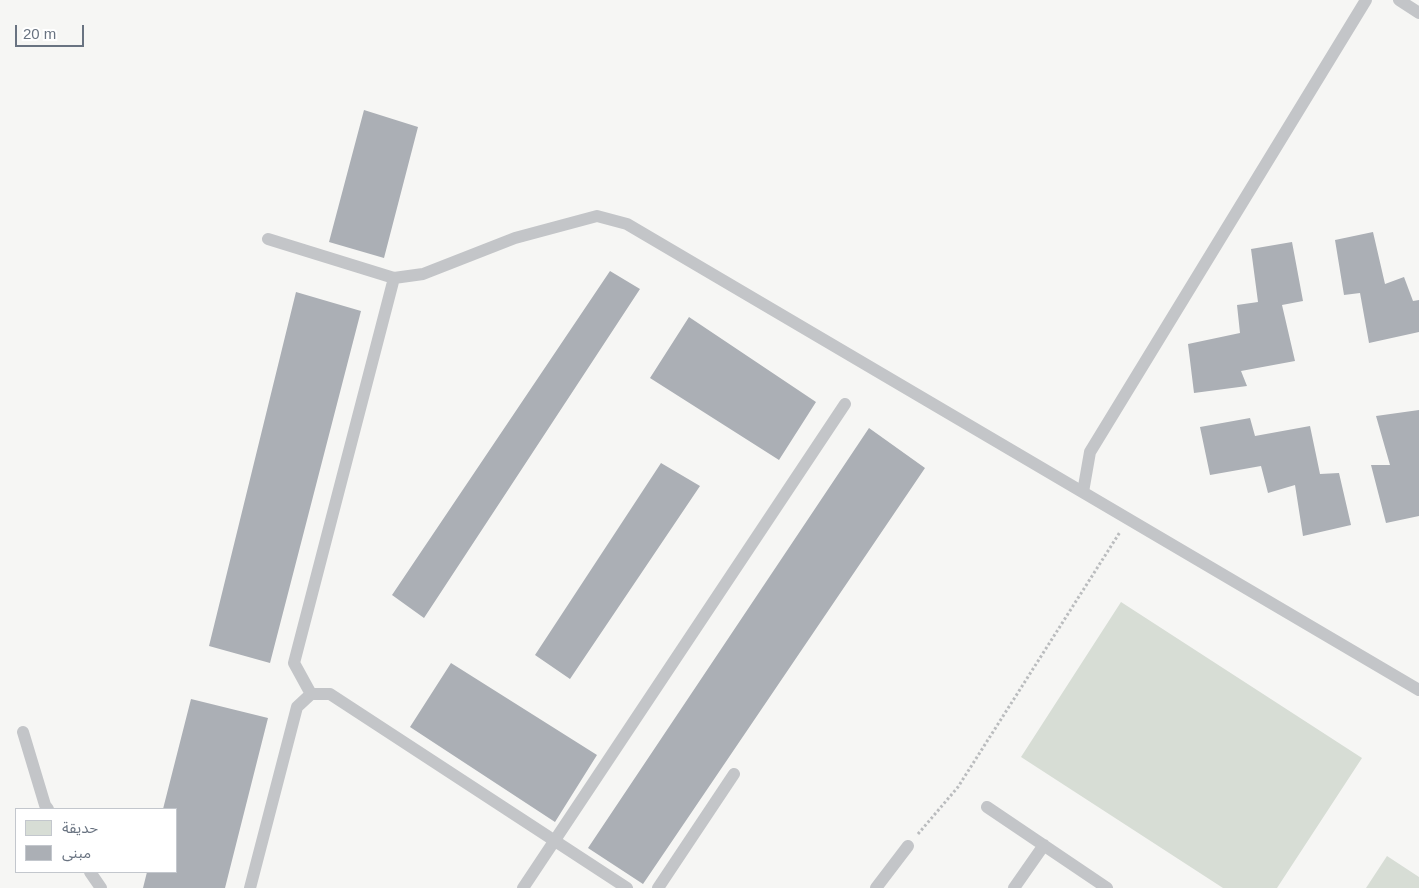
<!DOCTYPE html>
<meta charset="utf-8">
<style>
body{margin:0}
#map{position:relative;width:1419px;height:888px;overflow:hidden;background:#f6f6f4;font-family:Arial,"Noto Sans Arabic",sans-serif}
canvas{display:block}
.legend{position:absolute;left:15px;top:808px;width:162px;height:65px;box-sizing:border-box;background:#fff;border:1px solid #c3c7cd;margin:0;padding:6px 9px;list-style:none;font-size:15px;color:#697381}
.legend li{display:flex;align-items:center;gap:10px;height:25px}
.legend b{width:25px;border:1px solid #c3c7cd}
.scale{position:absolute;left:15px;top:25px;width:69px;height:22px;box-sizing:border-box;border:2px solid #697381;border-top:0;padding-left:6px;font-size:15px;line-height:18px;white-space:nowrap;color:#697381;-webkit-text-stroke:4px #fff;paint-order:stroke}
</style>
<div id="map">
<canvas width="1419" height="888"></canvas>
<ul class="legend">
<li><b style="height:14px;background:#d7ddd5"></b>حديقة</li>
<li><b style="height:14px;background:#abafb5"></b>مبنى</li>
</ul>
<div class="scale">20 m</div>
</div>
<script>
const ctx = document.querySelector('canvas').getContext('2d');
ctx.lineJoin = 'round';
function paint(path, color) { ctx.fillStyle = color; ctx.fill(path, 'evenodd'); }
function strokePath(path, color, width, dash) { ctx.strokeStyle = color; ctx.lineWidth = width; ctx.lineCap = dash ? 'butt' : 'round'; ctx.setLineDash(dash || []); ctx.stroke(path); }
const green = new Path2D(`
 M 1121,602 L 1362,758 L 1277,888 L 1223,888 L 1021,757 Z
 M 1387,856 L 1419,877 L 1419,888 L 1366,888 Z`);
const building = new Path2D(`
 M 364,110 L 418,127 L 384,258 L 329,242 Z
 M 1373,232 L 1385,284 L 1404,277 L 1413,301 L 1419,300 L 1419,332 L 1369,343 L 1360,293 L 1344,295 L 1335,240 Z
 M 1292,242 L 1303,301 L 1282,305 L 1295,361 L 1241,371 L 1247,386 L 1194,393 L 1188,344 L 1240,333 L 1237,305 L 1258,302 L 1251,249 Z
 M 610,271 L 640,289 L 424,618 L 392,595 Z
 M 296,292 L 361,311 L 270,663 L 209,646 Z
 M 689,317 L 816,402 L 779,460 L 650,378 Z
 M 1419,410 L 1419,516 L 1386,523 L 1371,465 L 1390,465 L 1376,416 Z
 M 1250,418 L 1255,436 L 1310,426 L 1320,474 L 1339,473 L 1351,525 L 1303,536 L 1295,485 L 1268,493 L 1261,466 L 1210,475 L 1200,427 Z
 M 869,428 L 925,468 L 643,884 L 588,848 Z
 M 661,463 L 700,486 L 570,679 L 535,655 Z
 M 451,663 L 597,755 L 555,822 L 410,727 Z
 M 191,699 L 268,718 L 225,888 L 143,888 L 147,872 L 176,872 L 176,809 L 163,809 Z`);
const path = new Path2D(`
 M 918,834 L 958,787 L 1120,532`);
const lane = new Path2D(`
 M 1399,0 L 1419,13
 M 268,239 L 394,278 L 423,274 L 515,238 L 597,216 L 627,224 L 1419,690
 M 1083,492 L 1090,452 L 1366,0
 M 311,694 L 294,663 L 394,278
 M 23,732 L 45,805 L 48,809
 M 987,807 L 1107,888
 M 90,872 L 101,888
 M 250,888 L 297,707 L 311,694 L 330,694 L 627,888
 M 523,888 L 845,404
 M 658,888 L 734,774
 M 876,888 L 908,846
 M 1014,888 L 1044,845`);
paint(green, '#d7ddd5');
paint(building, '#abafb5');
strokePath(path, '#babcbe', 3, [2.5, 2.5]);
strokePath(lane, '#c3c5c8', 12);
</script>
